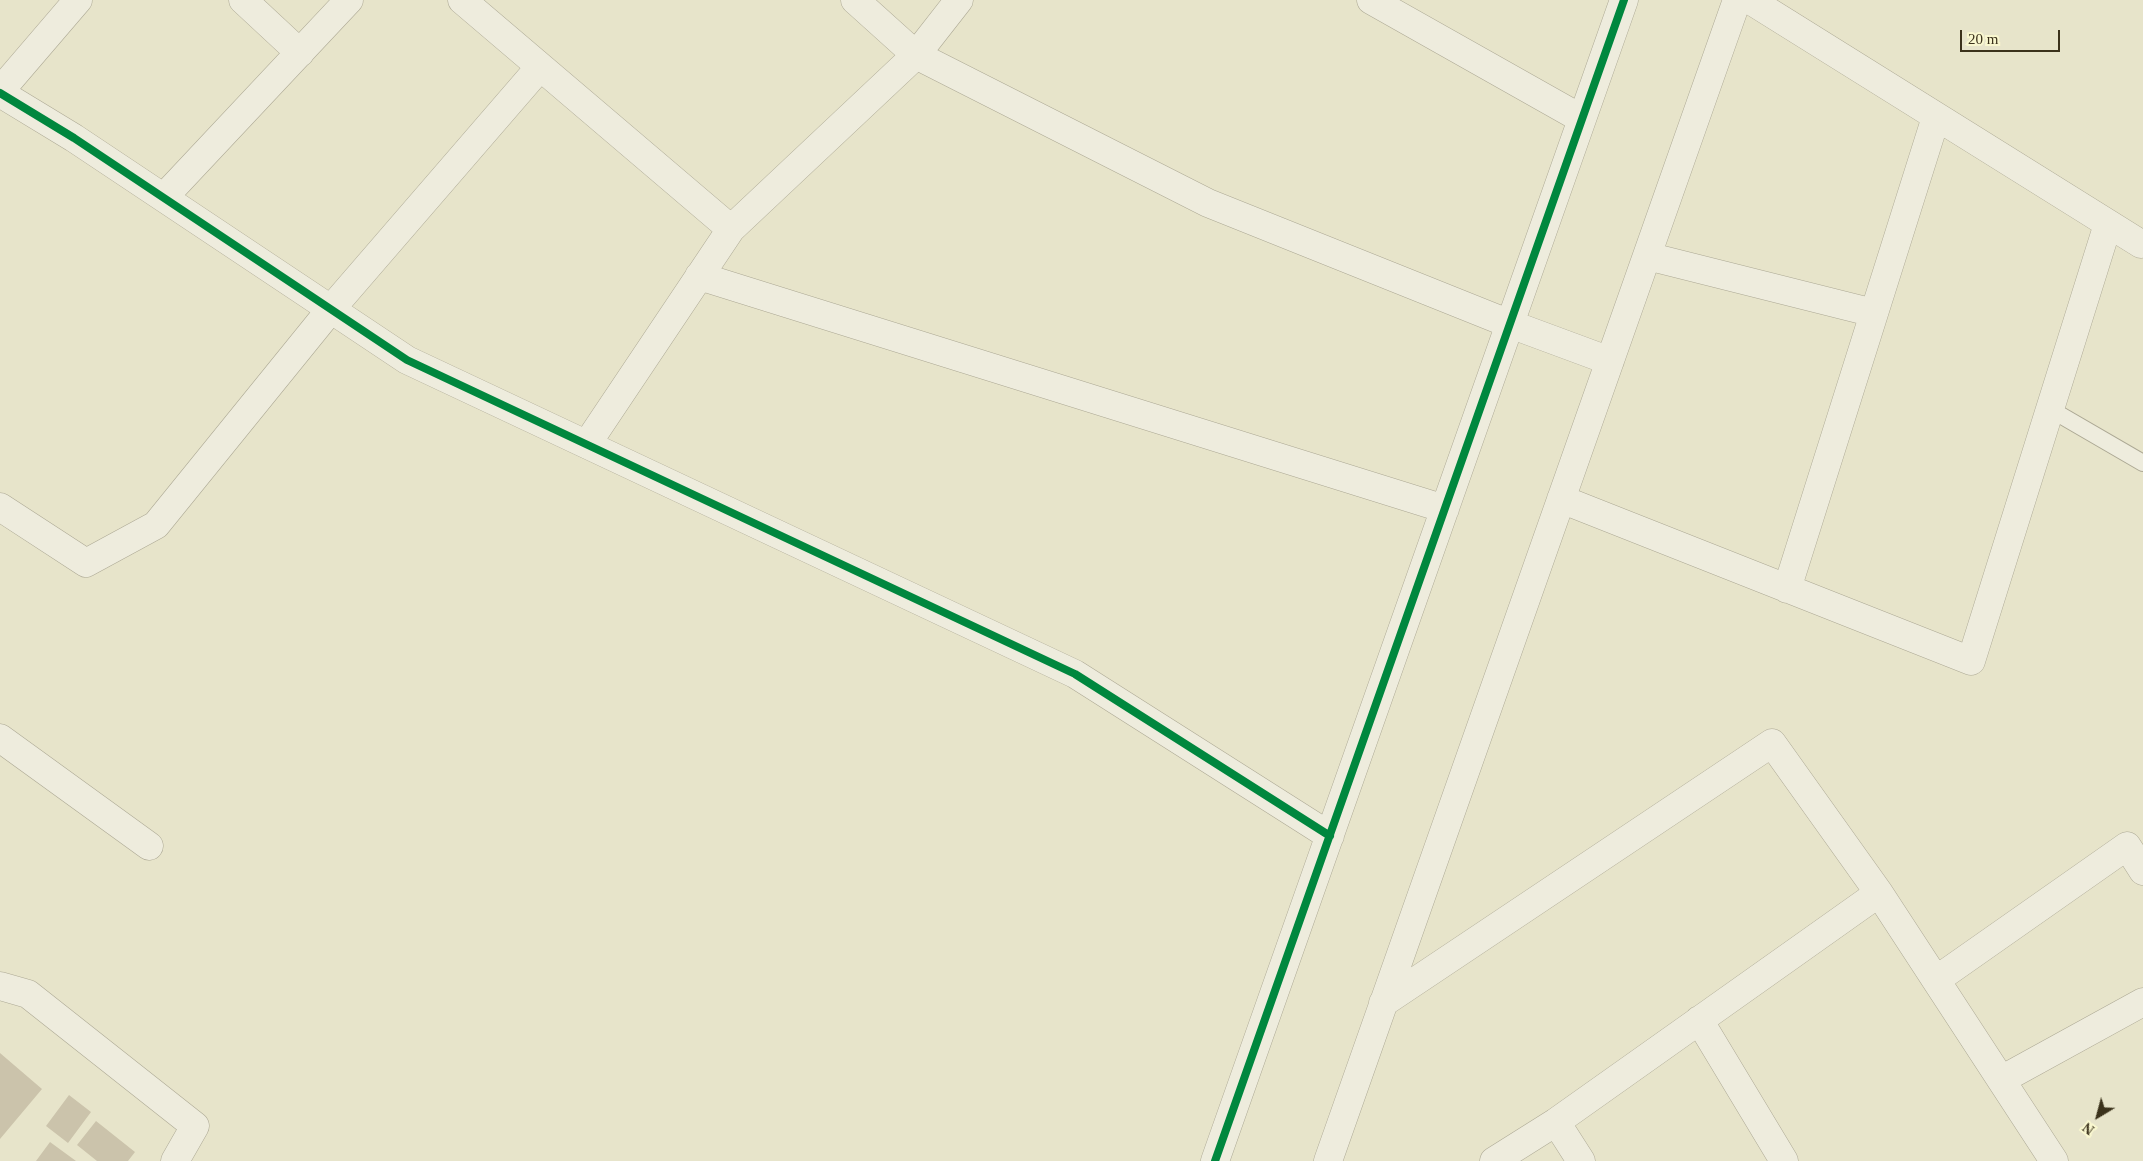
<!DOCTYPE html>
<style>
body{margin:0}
#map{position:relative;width:2143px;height:1161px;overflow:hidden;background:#e7e4ca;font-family:"Times New Roman",serif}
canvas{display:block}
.north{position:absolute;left:2073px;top:1091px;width:50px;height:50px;-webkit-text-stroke:4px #f9f7cf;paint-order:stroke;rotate:217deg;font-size:14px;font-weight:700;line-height:20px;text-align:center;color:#3b321b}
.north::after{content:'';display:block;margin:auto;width:18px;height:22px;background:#3b321b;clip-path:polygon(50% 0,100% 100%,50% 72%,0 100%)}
.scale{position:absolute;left:1960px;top:30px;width:100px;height:22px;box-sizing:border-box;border:2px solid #3b321b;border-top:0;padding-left:6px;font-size:15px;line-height:18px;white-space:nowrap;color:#3b321b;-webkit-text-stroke:4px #f9f7cf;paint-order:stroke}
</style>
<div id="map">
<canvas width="2143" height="1161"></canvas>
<div class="north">N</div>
<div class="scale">20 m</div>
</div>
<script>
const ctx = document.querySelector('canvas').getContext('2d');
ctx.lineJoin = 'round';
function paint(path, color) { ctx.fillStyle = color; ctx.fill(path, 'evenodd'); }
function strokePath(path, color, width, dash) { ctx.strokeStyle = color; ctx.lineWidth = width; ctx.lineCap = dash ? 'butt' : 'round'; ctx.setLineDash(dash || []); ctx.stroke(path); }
const building = new Path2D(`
 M 0,1053 L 42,1089 L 0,1139 Z
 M 69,1095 L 91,1112 L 68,1143 L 46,1126 Z
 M 96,1121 L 135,1152 L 128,1161 L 97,1161 L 77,1145 Z
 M 50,1142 L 76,1161 L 36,1161 Z`);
const service = new Path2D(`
 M 2050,409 L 2143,463`);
const minor = new Path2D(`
 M 243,0 L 300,53
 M 462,0 L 731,229
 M 855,0 L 916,55 L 1208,203 L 1510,324 L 1610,361
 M 1371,0 L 1582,119
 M 1750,0 L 2141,244
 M 0,91 L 78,0
 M 0,93 L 74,138 L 407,360 L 1075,674 L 1330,836
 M 164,197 L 349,0
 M 1647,256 L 1874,313
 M 699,276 L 1445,509
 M 587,444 L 731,229 L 916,55 L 959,0
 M 1561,499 L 1971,661 L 2108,224
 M 0,507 L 86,563 L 156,525 L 331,309 L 540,67
 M 1787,589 L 1936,117
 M 0,738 L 149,846
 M 1936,980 L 2127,846 L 2143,871
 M 0,986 L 28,994 L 195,1126 L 175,1161
 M 1383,1003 L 1772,743 L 1879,893 L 2054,1161
 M 1699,1020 L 1784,1161
 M 2001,1080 L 2143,1002
 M 1556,1122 L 1581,1161
 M 1215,1161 L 1624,0
 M 1328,1161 L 1737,0
 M 1494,1161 L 1556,1122 L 1879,893`);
const cycleway = new Path2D(`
 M 0,93 L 74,138 L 407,360 L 1075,674 L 1330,836
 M 1215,1161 L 1624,0`);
paint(building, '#cbc3ab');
strokePath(service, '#aca894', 18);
strokePath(minor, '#aca894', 29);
strokePath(service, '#eeecdd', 16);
strokePath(minor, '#eeecdd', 28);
strokePath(cycleway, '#00873e', 8);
</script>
